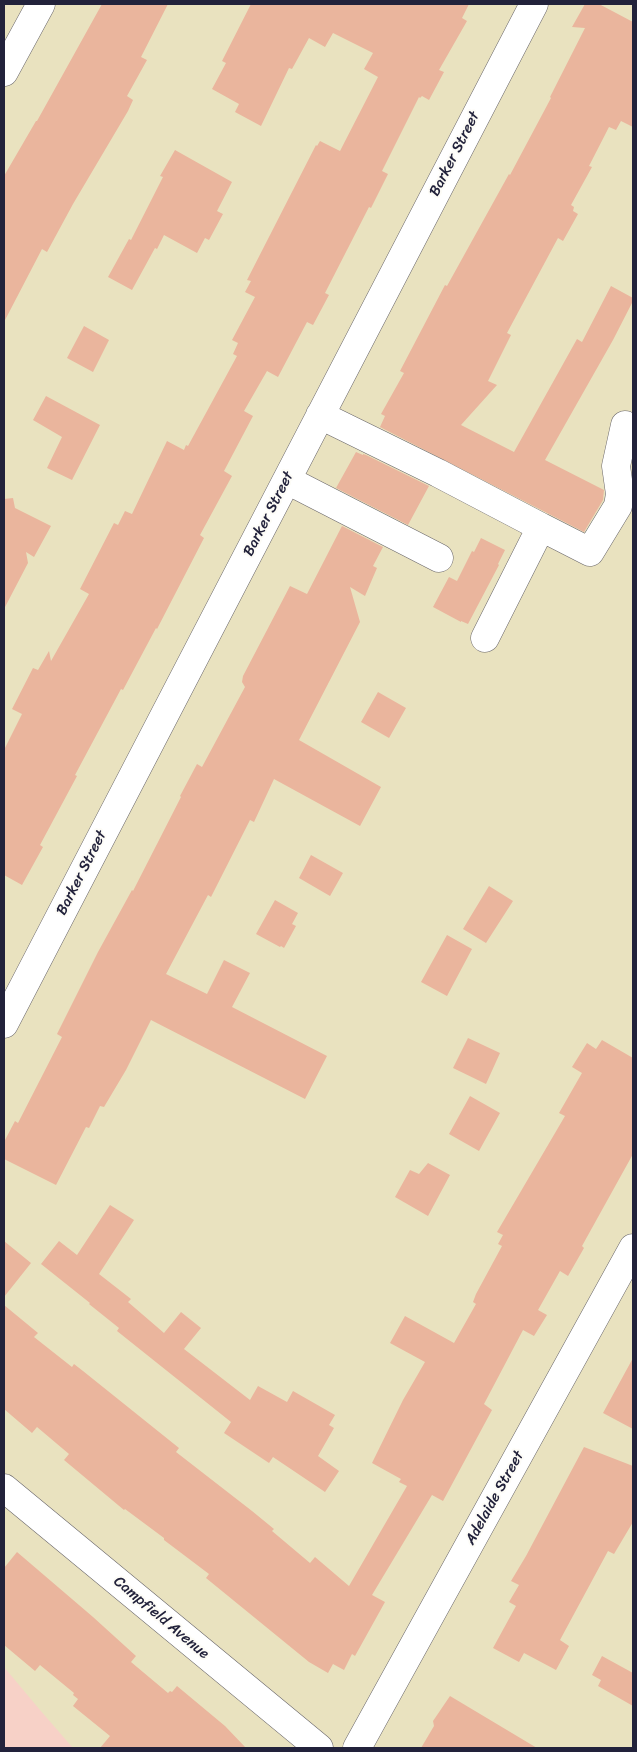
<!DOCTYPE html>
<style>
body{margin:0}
#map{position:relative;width:637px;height:1752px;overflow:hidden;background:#e9e2bf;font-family:Sriracha,sans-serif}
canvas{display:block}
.frame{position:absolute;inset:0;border:5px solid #22223b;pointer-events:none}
</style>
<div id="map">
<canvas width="637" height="1752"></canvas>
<div class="frame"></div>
</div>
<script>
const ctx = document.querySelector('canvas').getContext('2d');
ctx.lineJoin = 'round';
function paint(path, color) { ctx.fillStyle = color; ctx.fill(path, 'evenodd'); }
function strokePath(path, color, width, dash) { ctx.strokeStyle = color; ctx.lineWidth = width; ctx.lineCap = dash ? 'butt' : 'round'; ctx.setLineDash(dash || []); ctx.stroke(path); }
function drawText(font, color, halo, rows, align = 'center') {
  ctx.font = font + ' Sriracha,sans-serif'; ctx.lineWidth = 4; ctx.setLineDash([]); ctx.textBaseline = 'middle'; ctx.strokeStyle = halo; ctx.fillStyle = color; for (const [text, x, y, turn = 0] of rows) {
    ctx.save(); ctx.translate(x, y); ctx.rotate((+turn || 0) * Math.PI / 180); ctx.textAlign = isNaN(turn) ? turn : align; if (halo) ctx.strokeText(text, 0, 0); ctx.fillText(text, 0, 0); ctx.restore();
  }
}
const built = new Path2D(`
 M 4,1667 L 40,1710 L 73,1748 L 4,1748 Z`);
const building = new Path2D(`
 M 102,4 L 168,4 L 141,57 L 147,60 L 127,96 L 133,100 L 128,111 L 73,204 L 47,252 L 42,249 L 4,322 L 4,176 L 36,121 L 37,121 Z
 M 251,4 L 469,4 L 462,18 L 467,21 L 439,70 L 444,72 L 429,100 L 422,96 L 420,98 L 419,97 L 382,171 L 388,174 L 371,208 L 369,207 L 325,293 L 329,295 L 313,325 L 307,322 L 278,377 L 267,371 L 244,411 L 253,416 L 224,471 L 232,476 L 200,535 L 204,538 L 157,629 L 156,628 L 123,690 L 121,689 L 75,775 L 77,776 L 40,845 L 43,847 L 22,885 L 4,875 L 4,750 L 22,714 L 12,709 L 33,668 L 38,670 L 49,651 L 51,661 L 89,594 L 80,589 L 114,523 L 118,525 L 125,511 L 132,514 L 167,441 L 184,450 L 186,445 L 188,446 L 237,356 L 233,354 L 238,343 L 232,340 L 255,297 L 245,292 L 251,281 L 247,280 L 316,145 L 317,146 L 320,141 L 340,151 L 378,77 L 364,69 L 373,53 L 333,33 L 325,47 L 309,38 L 292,69 L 289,68 L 261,126 L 235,112 L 239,104 L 212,89 L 226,63 L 222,61 Z
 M 585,4 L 599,4 L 633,22 L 633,127 L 621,121 L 616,130 L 609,127 L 589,166 L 592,167 L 571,205 L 574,207 L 573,211 L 578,214 L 563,241 L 558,238 L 507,333 L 511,335 L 488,381 L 497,385 L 461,425 L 514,452 L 577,339 L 582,342 L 611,286 L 633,298 L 633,301 L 613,340 L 545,460 L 604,490 L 603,500 L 584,532 L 380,427 L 385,416 L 381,414 L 404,373 L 400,371 L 445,285 L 447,286 L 509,174 L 510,175 L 551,98 L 550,97 L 585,28 L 572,27 Z
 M 175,150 L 232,182 L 217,211 L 223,214 L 209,240 L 205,238 L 197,253 L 164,235 L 157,249 L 155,248 L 132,290 L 108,277 L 129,239 L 131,240 L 163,177 L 160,176 Z
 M 84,326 L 109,340 L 93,372 L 67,358 Z
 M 46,396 L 100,425 L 72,480 L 47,468 L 62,437 L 33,420 Z
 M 356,452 L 363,455 L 363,454 L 366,455 L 429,486 L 408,525 L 336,488 Z
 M 13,498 L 15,508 L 51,526 L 34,557 L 26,552 L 28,563 L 4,609 L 4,499 Z
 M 342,526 L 383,547 L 373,566 L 377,568 L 365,596 L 350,587 L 360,622 L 299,740 L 381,787 L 360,826 L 274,779 L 254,822 L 250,820 L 211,897 L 208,895 L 166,974 L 207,994 L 224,960 L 250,973 L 232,1007 L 327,1056 L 305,1099 L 151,1020 L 126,1070 L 104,1107 L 100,1106 L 89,1128 L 86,1127 L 56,1185 L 4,1159 L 4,1142 L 15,1121 L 18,1123 L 62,1037 L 57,1034 L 98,952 L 132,890 L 133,891 L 181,797 L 180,796 L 197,764 L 202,767 L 245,687 L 242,682 L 243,676 L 290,586 L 307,594 Z
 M 481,538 L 505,550 L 498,564 L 499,565 L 468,624 L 461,621 L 461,622 L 433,607 L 449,577 L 457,581 L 472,551 L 474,552 Z
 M 378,692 L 406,708 L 389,738 L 361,722 Z
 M 311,855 L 343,873 L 330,896 L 299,878 Z
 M 489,886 L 513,901 L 486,943 L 463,929 Z
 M 275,900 L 298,913 L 292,924 L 296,926 L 284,948 L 281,946 L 280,947 L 256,934 Z
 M 447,935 L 472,949 L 447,996 L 421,982 Z
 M 468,1038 L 500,1053 L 486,1084 L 453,1068 Z
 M 602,1040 L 633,1058 L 633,1154 L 582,1246 L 584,1248 L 568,1276 L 560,1271 L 538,1310 L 547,1315 L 534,1336 L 523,1330 L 484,1404 L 492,1410 L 443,1501 L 432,1495 L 372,1595 L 385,1602 L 355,1656 L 352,1654 L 344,1670 L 333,1664 L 328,1673 L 309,1662 L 206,1578 L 209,1574 L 164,1540 L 164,1538 L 125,1509 L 124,1510 L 64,1460 L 69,1454 L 37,1427 L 32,1433 L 4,1409 L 4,1305 L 38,1333 L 34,1337 L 72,1367 L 74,1364 L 83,1371 L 179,1448 L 176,1452 L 252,1511 L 274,1529 L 272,1531 L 310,1563 L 315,1557 L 349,1586 L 407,1486 L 399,1482 L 401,1479 L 372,1463 L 403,1400 L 425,1362 L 390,1343 L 405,1316 L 454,1343 L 476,1304 L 473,1302 L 476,1294 L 502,1246 L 498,1244 L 503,1235 L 497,1232 L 565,1116 L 559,1113 L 582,1073 L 572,1067 L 587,1043 L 596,1049 Z
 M 470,1096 L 500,1113 L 479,1151 L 449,1134 Z
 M 428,1163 L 450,1175 L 428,1216 L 395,1197 L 410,1170 L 419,1174 Z
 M 110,1205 L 134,1220 L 99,1274 L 131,1299 L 128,1302 L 164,1333 L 181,1312 L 201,1328 L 184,1349 L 250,1400 L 258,1386 L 287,1402 L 293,1391 L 335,1415 L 329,1425 L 334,1428 L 318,1456 L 339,1471 L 325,1492 L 273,1457 L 269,1463 L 224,1433 L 231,1422 L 117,1331 L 119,1328 L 89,1304 L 90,1303 L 41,1264 L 59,1241 L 77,1255 Z
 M 4,1241 L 31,1263 L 4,1297 Z
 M 633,1358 L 633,1429 L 603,1413 Z
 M 584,1447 L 633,1466 L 633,1522 L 614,1554 L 608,1551 L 560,1640 L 569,1646 L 556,1670 L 524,1653 L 519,1662 L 493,1648 L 516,1606 L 509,1602 L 519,1585 L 511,1581 L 526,1556 Z
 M 17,1552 L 93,1617 L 136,1656 L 131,1662 L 168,1693 L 170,1691 L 172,1692 L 177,1686 L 225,1726 L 246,1748 L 100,1748 L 110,1736 L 73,1706 L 78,1699 L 73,1695 L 74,1693 L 40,1665 L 35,1671 L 4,1645 L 4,1568 Z
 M 602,1656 L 633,1673 L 633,1706 L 598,1686 L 601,1680 L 592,1675 Z
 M 450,1696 L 537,1748 L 421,1748 L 434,1726 L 433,1721 Z`);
const minor = new Path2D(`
 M 4,72 L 41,4
 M 320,415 L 438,473 L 541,527 L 485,638
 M 287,480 L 439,558
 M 541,527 L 590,552 L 618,506 L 620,494 L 616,466 L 625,425
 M 4,1024 L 534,4
 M 4,1488 L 319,1748
 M 357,1748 L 633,1248`);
const streetNames = [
 ["Barker Street",455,154,-63],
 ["Barker Street",269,514,-63],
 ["Barker Street",82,873,-63],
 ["Adelaide Street",495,1498,-61],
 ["Campfield Avenue",161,1618,40]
];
paint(built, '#f7d1c7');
paint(building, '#eab59d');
strokePath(minor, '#686569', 29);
strokePath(minor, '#fff', 28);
drawText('15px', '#22223b', '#fdfcf7', streetNames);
</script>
